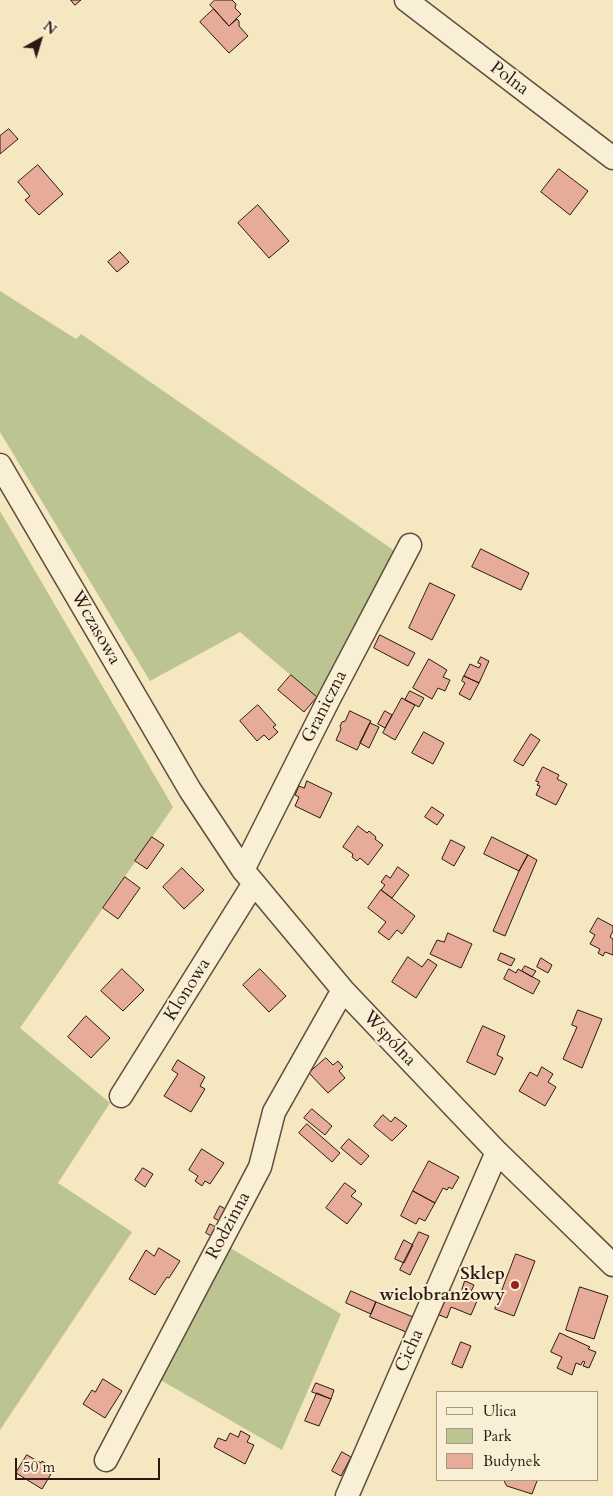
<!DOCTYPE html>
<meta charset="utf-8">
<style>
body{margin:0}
#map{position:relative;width:613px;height:1496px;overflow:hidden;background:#f5e7bf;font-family:Cardo,serif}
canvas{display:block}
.legend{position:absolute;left:436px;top:1391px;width:162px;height:90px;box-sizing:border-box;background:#f8efd5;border:1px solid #a69a87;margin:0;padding:6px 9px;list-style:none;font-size:15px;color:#2b1a13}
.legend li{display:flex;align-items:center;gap:10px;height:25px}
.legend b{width:25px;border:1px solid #a69a87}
.north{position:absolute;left:15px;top:15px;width:50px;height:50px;-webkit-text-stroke:4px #f8efd5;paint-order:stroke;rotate:39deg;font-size:14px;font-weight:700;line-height:20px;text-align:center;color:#2b1a13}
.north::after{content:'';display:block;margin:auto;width:18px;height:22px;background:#2b1a13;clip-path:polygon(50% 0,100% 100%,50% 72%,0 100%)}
.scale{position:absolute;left:15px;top:1458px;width:145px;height:22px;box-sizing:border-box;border:2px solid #2b1a13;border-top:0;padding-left:6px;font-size:15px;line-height:18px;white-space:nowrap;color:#2b1a13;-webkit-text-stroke:4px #f8efd5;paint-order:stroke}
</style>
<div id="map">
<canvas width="613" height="1496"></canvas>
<ul class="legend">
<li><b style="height:6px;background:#f8efd5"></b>Ulica</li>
<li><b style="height:14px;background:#bcc591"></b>Park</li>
<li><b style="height:14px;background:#e7ac99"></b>Budynek</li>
</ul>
<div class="north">N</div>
<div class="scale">50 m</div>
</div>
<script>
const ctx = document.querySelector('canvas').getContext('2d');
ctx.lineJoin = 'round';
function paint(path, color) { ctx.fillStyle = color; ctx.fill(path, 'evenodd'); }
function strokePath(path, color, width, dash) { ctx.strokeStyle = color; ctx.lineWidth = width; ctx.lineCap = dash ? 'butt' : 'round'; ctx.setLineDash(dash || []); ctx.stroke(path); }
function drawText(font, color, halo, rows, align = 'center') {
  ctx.font = font + ' Cardo,serif'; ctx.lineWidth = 4; ctx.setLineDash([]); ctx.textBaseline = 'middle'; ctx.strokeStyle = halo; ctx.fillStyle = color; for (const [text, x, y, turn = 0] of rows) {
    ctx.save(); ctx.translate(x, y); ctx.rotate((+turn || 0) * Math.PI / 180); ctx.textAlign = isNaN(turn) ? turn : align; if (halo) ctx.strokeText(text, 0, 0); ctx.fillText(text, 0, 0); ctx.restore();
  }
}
const green = new Path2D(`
 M 0,291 L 76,339 L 81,334 L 399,554 L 321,701 L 240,632 L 150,681 L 0,432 Z
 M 0,511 L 173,807 L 20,1028 L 110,1103 L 58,1183 L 132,1232 L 0,1430 Z
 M 227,1246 L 341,1314 L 282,1450 L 157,1378 Z`);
const building = new Path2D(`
 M 71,0 L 81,0 L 75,5 Z
 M 215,0 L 232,0 L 236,4 L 235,8 L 241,14 L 229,26 L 210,5 Z
 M 214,9 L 229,26 L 237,19 L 239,21 L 239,26 L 248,36 L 229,53 L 200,22 Z
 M 9,129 L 18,139 L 0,154 L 0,136 Z
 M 38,165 L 63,194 L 39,215 L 25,200 L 30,196 L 18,182 Z
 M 559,169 L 588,191 L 570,215 L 541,192 Z
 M 258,205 L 289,241 L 269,258 L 238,223 Z
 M 120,252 L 129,262 L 117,272 L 108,262 Z
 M 481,549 L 529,573 L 521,590 L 472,567 Z
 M 430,583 L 455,595 L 432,640 L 409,628 Z
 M 380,635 L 415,653 L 408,666 L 374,648 Z
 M 481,657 L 489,661 L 479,683 L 464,676 L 470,664 L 479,668 L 481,664 L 478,663 Z
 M 429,659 L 447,670 L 443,677 L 450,680 L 445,691 L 438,688 L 432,699 L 413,688 Z
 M 291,675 L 317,697 L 304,712 L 278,690 Z
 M 464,676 L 479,683 L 470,700 L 459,694 L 465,683 L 462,681 Z
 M 410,691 L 424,698 L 419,707 L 405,700 Z
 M 402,698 L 415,705 L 395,740 L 383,733 Z
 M 258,705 L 276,725 L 273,727 L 278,732 L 269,740 L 264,735 L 257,741 L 240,721 Z
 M 350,711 L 371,721 L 357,750 L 336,740 L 341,729 L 340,726 L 342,722 L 345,721 Z
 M 385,711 L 392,715 L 385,728 L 378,724 Z
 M 370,723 L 379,727 L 369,748 L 360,743 Z
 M 424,732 L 444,743 L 433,764 L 412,753 Z
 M 531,734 L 540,740 L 523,766 L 514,761 Z
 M 543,767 L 559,775 L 557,779 L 567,784 L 556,805 L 536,795 L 540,786 L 537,785 L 539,782 L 536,781 Z
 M 307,781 L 332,793 L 320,818 L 295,806 L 299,797 L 295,795 L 299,786 L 304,788 Z
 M 432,807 L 444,815 L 437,825 L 425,817 Z
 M 358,826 L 367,833 L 369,831 L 376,837 L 375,839 L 383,845 L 368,865 L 360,858 L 357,861 L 352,857 L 353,854 L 343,847 Z
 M 152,837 L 164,845 L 147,869 L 135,861 Z
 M 492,837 L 528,855 L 519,871 L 484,854 Z
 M 451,840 L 465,847 L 454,866 L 442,859 Z
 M 528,855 L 537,860 L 505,936 L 493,931 L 519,871 Z
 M 398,867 L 409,875 L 392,898 L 381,890 L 385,885 L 381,882 L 386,875 L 390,878 Z
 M 182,868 L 204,890 L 184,909 L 163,887 Z
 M 125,877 L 140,888 L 118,919 L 103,908 Z
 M 381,890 L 415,916 L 402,934 L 397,930 L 389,940 L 378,932 L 386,922 L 368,908 Z
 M 598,918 L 613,926 L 613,931 L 610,937 L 613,939 L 613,955 L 605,952 L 603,956 L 598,953 L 600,949 L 590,944 L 595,935 L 590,932 Z
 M 448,933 L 472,944 L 461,968 L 430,954 L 437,940 L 444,942 Z
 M 501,953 L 515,959 L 511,966 L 498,960 Z
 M 408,957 L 422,967 L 428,959 L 437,965 L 416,998 L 392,982 Z
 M 541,958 L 552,965 L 548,973 L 537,967 Z
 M 525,966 L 536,971 L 532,977 L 522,971 Z
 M 122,969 L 144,990 L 123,1011 L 101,991 Z
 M 260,969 L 286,996 L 269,1012 L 243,985 Z
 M 509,969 L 516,973 L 518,969 L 540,981 L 533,994 L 504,979 Z
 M 578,1010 L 602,1019 L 582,1068 L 563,1059 L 577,1027 L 572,1025 Z
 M 86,1016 L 110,1038 L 91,1058 L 68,1037 Z
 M 483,1026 L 505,1036 L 497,1055 L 503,1058 L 495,1075 L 467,1062 Z
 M 326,1058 L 333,1065 L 338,1061 L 343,1067 L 339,1071 L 345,1078 L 328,1093 L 309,1073 Z
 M 178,1060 L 205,1077 L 200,1086 L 205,1089 L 191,1112 L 164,1096 L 178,1074 L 172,1070 Z
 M 542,1067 L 553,1074 L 548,1082 L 556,1087 L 545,1106 L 519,1091 L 530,1072 L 537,1076 Z
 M 312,1109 L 332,1126 L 325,1135 L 304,1118 Z
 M 383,1115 L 391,1122 L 395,1117 L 407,1126 L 392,1141 L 374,1126 Z
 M 307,1124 L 340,1153 L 332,1162 L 299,1133 Z
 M 349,1139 L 369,1156 L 361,1165 L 341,1148 Z
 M 202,1149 L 224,1163 L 210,1184 L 205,1181 L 202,1186 L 195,1181 L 198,1176 L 189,1170 Z
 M 429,1161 L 459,1177 L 452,1189 L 449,1187 L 447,1190 L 443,1188 L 435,1203 L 413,1191 Z
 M 143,1168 L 153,1174 L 145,1187 L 135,1180 Z
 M 345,1183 L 356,1191 L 351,1196 L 362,1204 L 347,1224 L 326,1208 Z
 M 413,1191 L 435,1203 L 425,1221 L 419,1218 L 416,1224 L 401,1216 Z
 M 220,1206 L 227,1210 L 221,1222 L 214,1218 Z
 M 210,1224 L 218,1228 L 213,1237 L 206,1233 Z
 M 419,1232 L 429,1236 L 410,1275 L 400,1270 Z
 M 404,1240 L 413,1245 L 404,1263 L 395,1259 Z
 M 159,1248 L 180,1261 L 169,1278 L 167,1277 L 155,1295 L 129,1279 L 146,1250 L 154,1256 Z
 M 516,1254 L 535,1261 L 514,1316 L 495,1309 Z
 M 465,1281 L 474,1285 L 468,1298 L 477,1301 L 471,1315 L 451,1307 L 447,1318 L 434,1313 L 445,1288 L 460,1294 Z
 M 580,1287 L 608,1296 L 594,1339 L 566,1330 Z
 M 351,1291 L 376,1302 L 371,1314 L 346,1303 Z
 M 376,1302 L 418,1319 L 411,1334 L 370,1317 Z
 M 560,1333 L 590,1347 L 588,1349 L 596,1352 L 589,1368 L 583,1366 L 585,1362 L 583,1361 L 581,1365 L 576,1363 L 572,1375 L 557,1368 L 562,1357 L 551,1352 Z
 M 461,1342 L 471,1346 L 462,1368 L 452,1364 Z
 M 103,1379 L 122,1391 L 105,1418 L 83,1404 L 92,1390 L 95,1392 Z
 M 316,1383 L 334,1390 L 331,1399 L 312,1392 Z
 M 317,1393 L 331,1399 L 319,1426 L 305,1421 Z
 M 241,1431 L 250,1436 L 247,1442 L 254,1445 L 245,1464 L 214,1447 L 218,1438 L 226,1441 L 230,1433 L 238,1437 Z
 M 342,1452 L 351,1457 L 341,1476 L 332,1471 Z
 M 27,1455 L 41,1463 L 42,1461 L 54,1469 L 42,1489 L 16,1473 Z
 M 504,1480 L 536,1480 L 537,1481 L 532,1494 L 507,1486 Z`);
const street = new Path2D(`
 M 406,0 L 613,158
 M 0,465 L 190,790 L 243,870 L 343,990 L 497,1152 L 613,1265
 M 243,870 L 329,699 L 410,545
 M 121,1096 L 254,883
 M 106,1460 L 260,1167 L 274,1112 L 343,990
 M 347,1496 L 497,1152`);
const markers = [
 [515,1285,5,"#8f2418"]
];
const streetNames = [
 ["Polna",509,79,37],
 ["Wczasowa",95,628,60],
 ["Graniczna",325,707,-63],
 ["Klonowa",188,990,-58],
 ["Wspólna",389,1039,47],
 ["Rodzinna",229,1226,-62],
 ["Cicha",410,1351,-66]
];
const poiNames = [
 ["Sklep",505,1275],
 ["wielobranżowy",505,1296]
];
paint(green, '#bcc591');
paint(building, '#e7ac99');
strokePath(building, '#2b1a13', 1);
strokePath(street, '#5e4d3e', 25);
strokePath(street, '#f8efd5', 22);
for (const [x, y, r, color] of markers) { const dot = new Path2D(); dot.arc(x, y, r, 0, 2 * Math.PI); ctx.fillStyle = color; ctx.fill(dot); strokePath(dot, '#f8efd5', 2); }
drawText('18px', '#2b1a13', '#f8efd5', streetNames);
drawText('bold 18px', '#2b1a13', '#f8efd5', poiNames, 'right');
</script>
